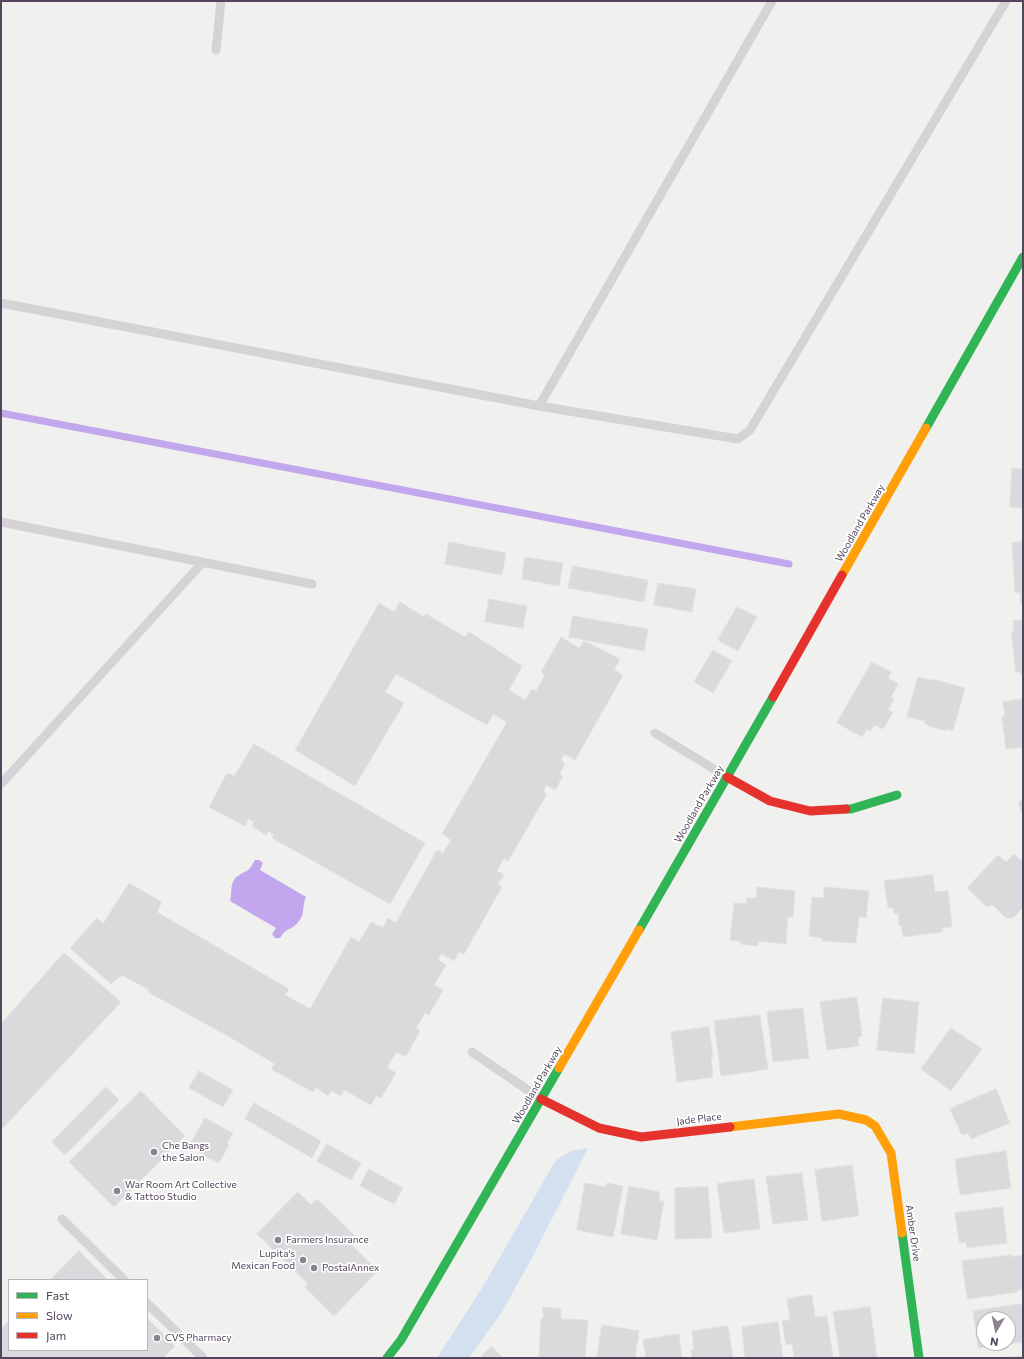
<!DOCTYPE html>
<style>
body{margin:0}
#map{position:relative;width:1024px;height:1359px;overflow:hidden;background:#f0f0ef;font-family:Commissioner,sans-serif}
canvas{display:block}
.frame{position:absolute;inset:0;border:2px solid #54465c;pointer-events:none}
.legend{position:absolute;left:8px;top:1279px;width:140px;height:72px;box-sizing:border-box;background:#fff;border:1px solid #bbb5be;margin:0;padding:5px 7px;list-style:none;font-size:12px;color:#54465c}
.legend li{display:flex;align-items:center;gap:8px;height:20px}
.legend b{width:20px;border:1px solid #bbb5be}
.north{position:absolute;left:976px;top:1311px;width:40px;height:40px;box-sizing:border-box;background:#fff;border:1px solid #bbb5be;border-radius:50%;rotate:189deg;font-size:11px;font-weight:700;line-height:16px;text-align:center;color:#54465c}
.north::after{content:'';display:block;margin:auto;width:14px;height:18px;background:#8b828f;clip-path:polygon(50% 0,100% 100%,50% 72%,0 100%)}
</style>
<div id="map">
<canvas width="1024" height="1359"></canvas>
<div class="frame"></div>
<ul class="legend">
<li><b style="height:5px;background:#30b455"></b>Fast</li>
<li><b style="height:5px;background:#ff9f0a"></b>Slow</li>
<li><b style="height:5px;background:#e5322d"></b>Jam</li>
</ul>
<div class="north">N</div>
</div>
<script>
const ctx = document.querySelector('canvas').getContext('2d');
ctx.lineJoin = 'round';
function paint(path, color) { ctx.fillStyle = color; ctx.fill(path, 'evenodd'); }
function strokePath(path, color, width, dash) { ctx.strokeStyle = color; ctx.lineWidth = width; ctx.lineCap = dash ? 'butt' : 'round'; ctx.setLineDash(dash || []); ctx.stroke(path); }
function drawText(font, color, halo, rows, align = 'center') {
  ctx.font = font + ' Commissioner,sans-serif'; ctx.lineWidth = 3.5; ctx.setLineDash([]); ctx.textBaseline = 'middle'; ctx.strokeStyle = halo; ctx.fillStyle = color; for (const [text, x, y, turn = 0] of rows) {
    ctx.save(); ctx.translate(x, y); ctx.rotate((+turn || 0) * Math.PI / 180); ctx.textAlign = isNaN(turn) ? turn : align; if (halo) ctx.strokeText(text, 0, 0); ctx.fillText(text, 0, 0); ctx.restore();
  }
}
const green = new Path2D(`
 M 588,1148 L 533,1256 L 502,1312 L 469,1358 L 437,1358 L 482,1288 L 556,1160 L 571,1151 Z`);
const water = new Path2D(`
 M 255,860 L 259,860 L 263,863 L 260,870 L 306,897 C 302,905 305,914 299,921 C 293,930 286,927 280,938 L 275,938 L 272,934 L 276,928 L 230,901 C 232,895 230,889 233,882 C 236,875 242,874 248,870 C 251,868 253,863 255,860 Z`);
const stream = new Path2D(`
 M 1,413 L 789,564`);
const building = new Path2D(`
 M 1012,468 L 1023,469 L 1023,508 L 1010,507 Z
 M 449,542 L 506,553 L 502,575 L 445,564 Z
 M 1023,542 L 1023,603 L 1021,603 L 1020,592 L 1015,593 L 1012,543 Z
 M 525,557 L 563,563 L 559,586 L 522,579 Z
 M 573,566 L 648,580 L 644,602 L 568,588 Z
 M 658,583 L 696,589 L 692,612 L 654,605 Z
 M 489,599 L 527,606 L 523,628 L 485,622 Z
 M 400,602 L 424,617 L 426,614 L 465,637 L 469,632 L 522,666 L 509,690 L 525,700 L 532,689 L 536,691 L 545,675 L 541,672 L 561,637 L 579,648 L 584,641 L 620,659 L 614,670 L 623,675 L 575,760 L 564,754 L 561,760 L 565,764 L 559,774 L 563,776 L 555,790 L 546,785 L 543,792 L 547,794 L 508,861 L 504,858 L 497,871 L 504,875 L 498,884 L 502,887 L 464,954 L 459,952 L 454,961 L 441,954 L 438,960 L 446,965 L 434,985 L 443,990 L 429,1015 L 425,1013 L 416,1028 L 420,1031 L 406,1056 L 396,1052 L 387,1068 L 396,1073 L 381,1098 L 376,1096 L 371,1105 L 344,1090 L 341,1096 L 331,1091 L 328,1096 L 316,1087 L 313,1092 L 271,1069 L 275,1064 L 226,1035 L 148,992 L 149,990 L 122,975 L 111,984 L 70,948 L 97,918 L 103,924 L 129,883 L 162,902 L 157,912 L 289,989 L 285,995 L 310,1009 L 351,937 L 359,942 L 371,922 L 383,928 L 388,918 L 396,923 L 437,850 L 443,853 L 451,840 L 442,834 L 507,722 L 493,714 L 487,725 L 396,674 L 385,692 L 404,703 L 355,786 L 295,750 L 379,603 L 394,612 Z
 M 737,607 L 757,617 L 738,651 L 718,640 Z
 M 573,616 L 648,629 L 644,651 L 569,637 Z
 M 1023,620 L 1023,673 L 1020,674 L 1020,671 L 1016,672 L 1011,632 L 1014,632 L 1013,621 Z
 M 713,650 L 732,661 L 713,693 L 694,682 Z
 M 872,662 L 891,672 L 888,678 L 898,684 L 891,697 L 894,699 L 888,710 L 893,712 L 883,729 L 874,725 L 871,731 L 867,729 L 862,737 L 837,723 Z
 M 918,677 L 933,681 L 933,679 L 965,688 L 953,731 L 947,729 L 947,731 L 929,726 L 929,725 L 924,723 L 925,721 L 907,717 Z
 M 1023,699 L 1023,747 L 1006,749 L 1002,716 L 1005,715 L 1003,702 Z
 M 254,744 L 425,843 L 390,904 L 272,838 L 274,835 L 269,831 L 266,835 L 252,826 L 254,822 L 248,819 L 245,826 L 209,807 L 227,773 L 234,776 Z
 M 1023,799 L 1023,814 L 1018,803 Z
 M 1014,854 L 1023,862 L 1023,907 L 1013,918 L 1006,918 L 993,905 L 987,907 L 967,888 L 998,855 L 1006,862 Z
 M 933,875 L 935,892 L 948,891 L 952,927 L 942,928 L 942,932 L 903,937 L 901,925 L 899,926 L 898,913 L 894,914 L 893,908 L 888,908 L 884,881 Z
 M 757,887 L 795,891 L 793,917 L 788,917 L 786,944 L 758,941 L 758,946 L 740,944 L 740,941 L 730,940 L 734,903 L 746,904 L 747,898 L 756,898 Z
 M 824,887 L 869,891 L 866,918 L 859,917 L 856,943 L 822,941 L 822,938 L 809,936 L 812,897 L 824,898 Z
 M 64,953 L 121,1002 L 1,1130 L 1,1024 Z
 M 857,997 L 862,1036 L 858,1037 L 859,1046 L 827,1050 L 820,1002 Z
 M 883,998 L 919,1002 L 914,1054 L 877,1050 Z
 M 803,1008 L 809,1058 L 773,1062 L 767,1012 Z
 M 760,1015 L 768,1069 L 721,1076 L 714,1021 Z
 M 709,1027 L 713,1057 L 711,1057 L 713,1077 L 677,1082 L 671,1032 Z
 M 951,1028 L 982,1049 L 951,1091 L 921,1069 Z
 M 199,1071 L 233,1090 L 223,1107 L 189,1088 Z
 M 106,1087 L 119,1100 L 65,1155 L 52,1142 Z
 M 996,1089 L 1010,1123 L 971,1139 L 968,1133 L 962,1135 L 950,1109 Z
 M 141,1091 L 185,1136 L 114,1207 L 69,1162 Z
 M 254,1103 L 321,1141 L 312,1158 L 245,1119 Z
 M 205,1118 L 233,1133 L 227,1143 L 229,1145 L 219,1163 L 199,1153 L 200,1150 L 190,1145 Z
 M 327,1144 L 361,1163 L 351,1180 L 317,1161 Z
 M 1006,1151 L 1011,1188 L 960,1195 L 955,1159 Z
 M 852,1165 L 859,1216 L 822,1221 L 815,1170 Z
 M 369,1169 L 403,1188 L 394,1204 L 360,1186 Z
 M 802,1173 L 808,1220 L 773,1224 L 766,1177 Z
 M 754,1179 L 760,1229 L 724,1233 L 717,1184 Z
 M 585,1183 L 606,1187 L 607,1183 L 623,1186 L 613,1237 L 577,1230 Z
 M 629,1186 L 660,1192 L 659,1201 L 664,1201 L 657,1240 L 621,1234 Z
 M 708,1187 L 712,1238 L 675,1239 L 675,1188 Z
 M 298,1192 L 311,1205 L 317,1199 L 358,1239 L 352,1245 L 378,1271 L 334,1316 L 305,1287 L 308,1284 L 257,1234 Z
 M 1003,1207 L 1007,1243 L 967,1248 L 966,1242 L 959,1243 L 955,1213 Z
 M 79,1251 L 108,1280 L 50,1280 Z
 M 1012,1255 L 1012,1257 L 1023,1255 L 1023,1289 L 1017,1290 L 1018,1292 L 967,1299 L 962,1261 Z
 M 812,1295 L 815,1317 L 827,1316 L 833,1358 L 804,1358 L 804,1356 L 794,1357 L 792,1344 L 786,1345 L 782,1321 L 790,1320 L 787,1299 Z
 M 1023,1304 L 1023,1342 L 978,1348 L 973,1311 ZM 984,1319 L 1008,1319 L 1008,1343 L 984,1343 Z
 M 543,1307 L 561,1309 L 561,1319 L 588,1320 L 585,1358 L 539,1358 L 541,1319 L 543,1318 Z
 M 870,1307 L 877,1358 L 840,1358 L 833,1312 Z
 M 147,1318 L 175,1346 L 163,1358 L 1,1358 L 1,1329 L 9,1321 L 9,1350 L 147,1350 Z
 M 778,1322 L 783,1358 L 745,1358 L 742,1327 Z
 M 602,1325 L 639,1331 L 635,1358 L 597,1358 Z
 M 728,1326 L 733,1358 L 692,1358 L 691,1350 L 694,1349 L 692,1331 Z
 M 679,1334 L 682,1358 L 646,1358 L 643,1340 Z
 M 492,1347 L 503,1358 L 481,1358 L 485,1352 Z
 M 1021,1356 L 1021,1358 L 1000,1358 Z`);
const lane = new Path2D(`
 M 216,50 L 221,1
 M 1,303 L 539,406 L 738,439 L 750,430 L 1006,1
 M 539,406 L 772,1
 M 1,522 L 312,584
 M 655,733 L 727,777
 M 1,784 L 203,562
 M 472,1052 L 541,1099
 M 62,1219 L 124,1280
 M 147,1303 L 203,1358`);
const fast = new Path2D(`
 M 926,428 L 1023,257
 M 846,809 L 851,809 L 897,795
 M 639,930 L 773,697
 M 902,1233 L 919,1358
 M 387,1358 L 401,1340 L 559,1068`);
const slow = new Path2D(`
 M 842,575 L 926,428
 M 559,1068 L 639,930
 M 730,1127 L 839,1114 L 866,1120 L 875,1126 L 891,1153 L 902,1233`);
const jam = new Path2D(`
 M 773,697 L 842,575
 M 727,777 L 770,801 L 810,811 L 846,809
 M 541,1099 L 599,1128 L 641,1137 L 730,1127`);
const markers = [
 [154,1152,4,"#8b828f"],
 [117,1191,4,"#8b828f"],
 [278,1240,4,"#8b828f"],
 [303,1260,4,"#8b828f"],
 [314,1268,4,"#8b828f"],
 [157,1338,4,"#8b828f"]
];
const streetNames = [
 ["Woodland Parkway",860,523,-60],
 ["Woodland Parkway",699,804,-60],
 ["Woodland Parkway",537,1085,-60],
 ["Jade Place",699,1119,-7],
 ["Amber Drive",913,1233,82]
];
const poiNames = [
 ["Che Bangs",162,1146],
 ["the Salon",162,1158],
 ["War Room Art Collective",125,1185],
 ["& Tattoo Studio",125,1197],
 ["Farmers Insurance",286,1240],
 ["Lupita's",295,1254,"right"],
 ["Mexican Food",295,1266,"right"],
 ["PostalAnnex",322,1268],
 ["CVS Pharmacy",165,1338]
];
paint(green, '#d3e0f0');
paint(water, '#c2a7ee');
strokePath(stream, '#c2a7ee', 7);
paint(building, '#dad9db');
strokePath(building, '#e2e1e2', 1);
strokePath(lane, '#d6d3d7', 9);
strokePath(fast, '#30b455', 9);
strokePath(slow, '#ff9f0a', 9);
strokePath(jam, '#e5322d', 9);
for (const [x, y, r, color] of markers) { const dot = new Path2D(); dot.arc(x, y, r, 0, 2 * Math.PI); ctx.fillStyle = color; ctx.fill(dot); strokePath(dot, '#fff', 1.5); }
drawText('10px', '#54465c', '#fff', streetNames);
drawText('10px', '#54465c', '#fff', poiNames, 'left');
</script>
